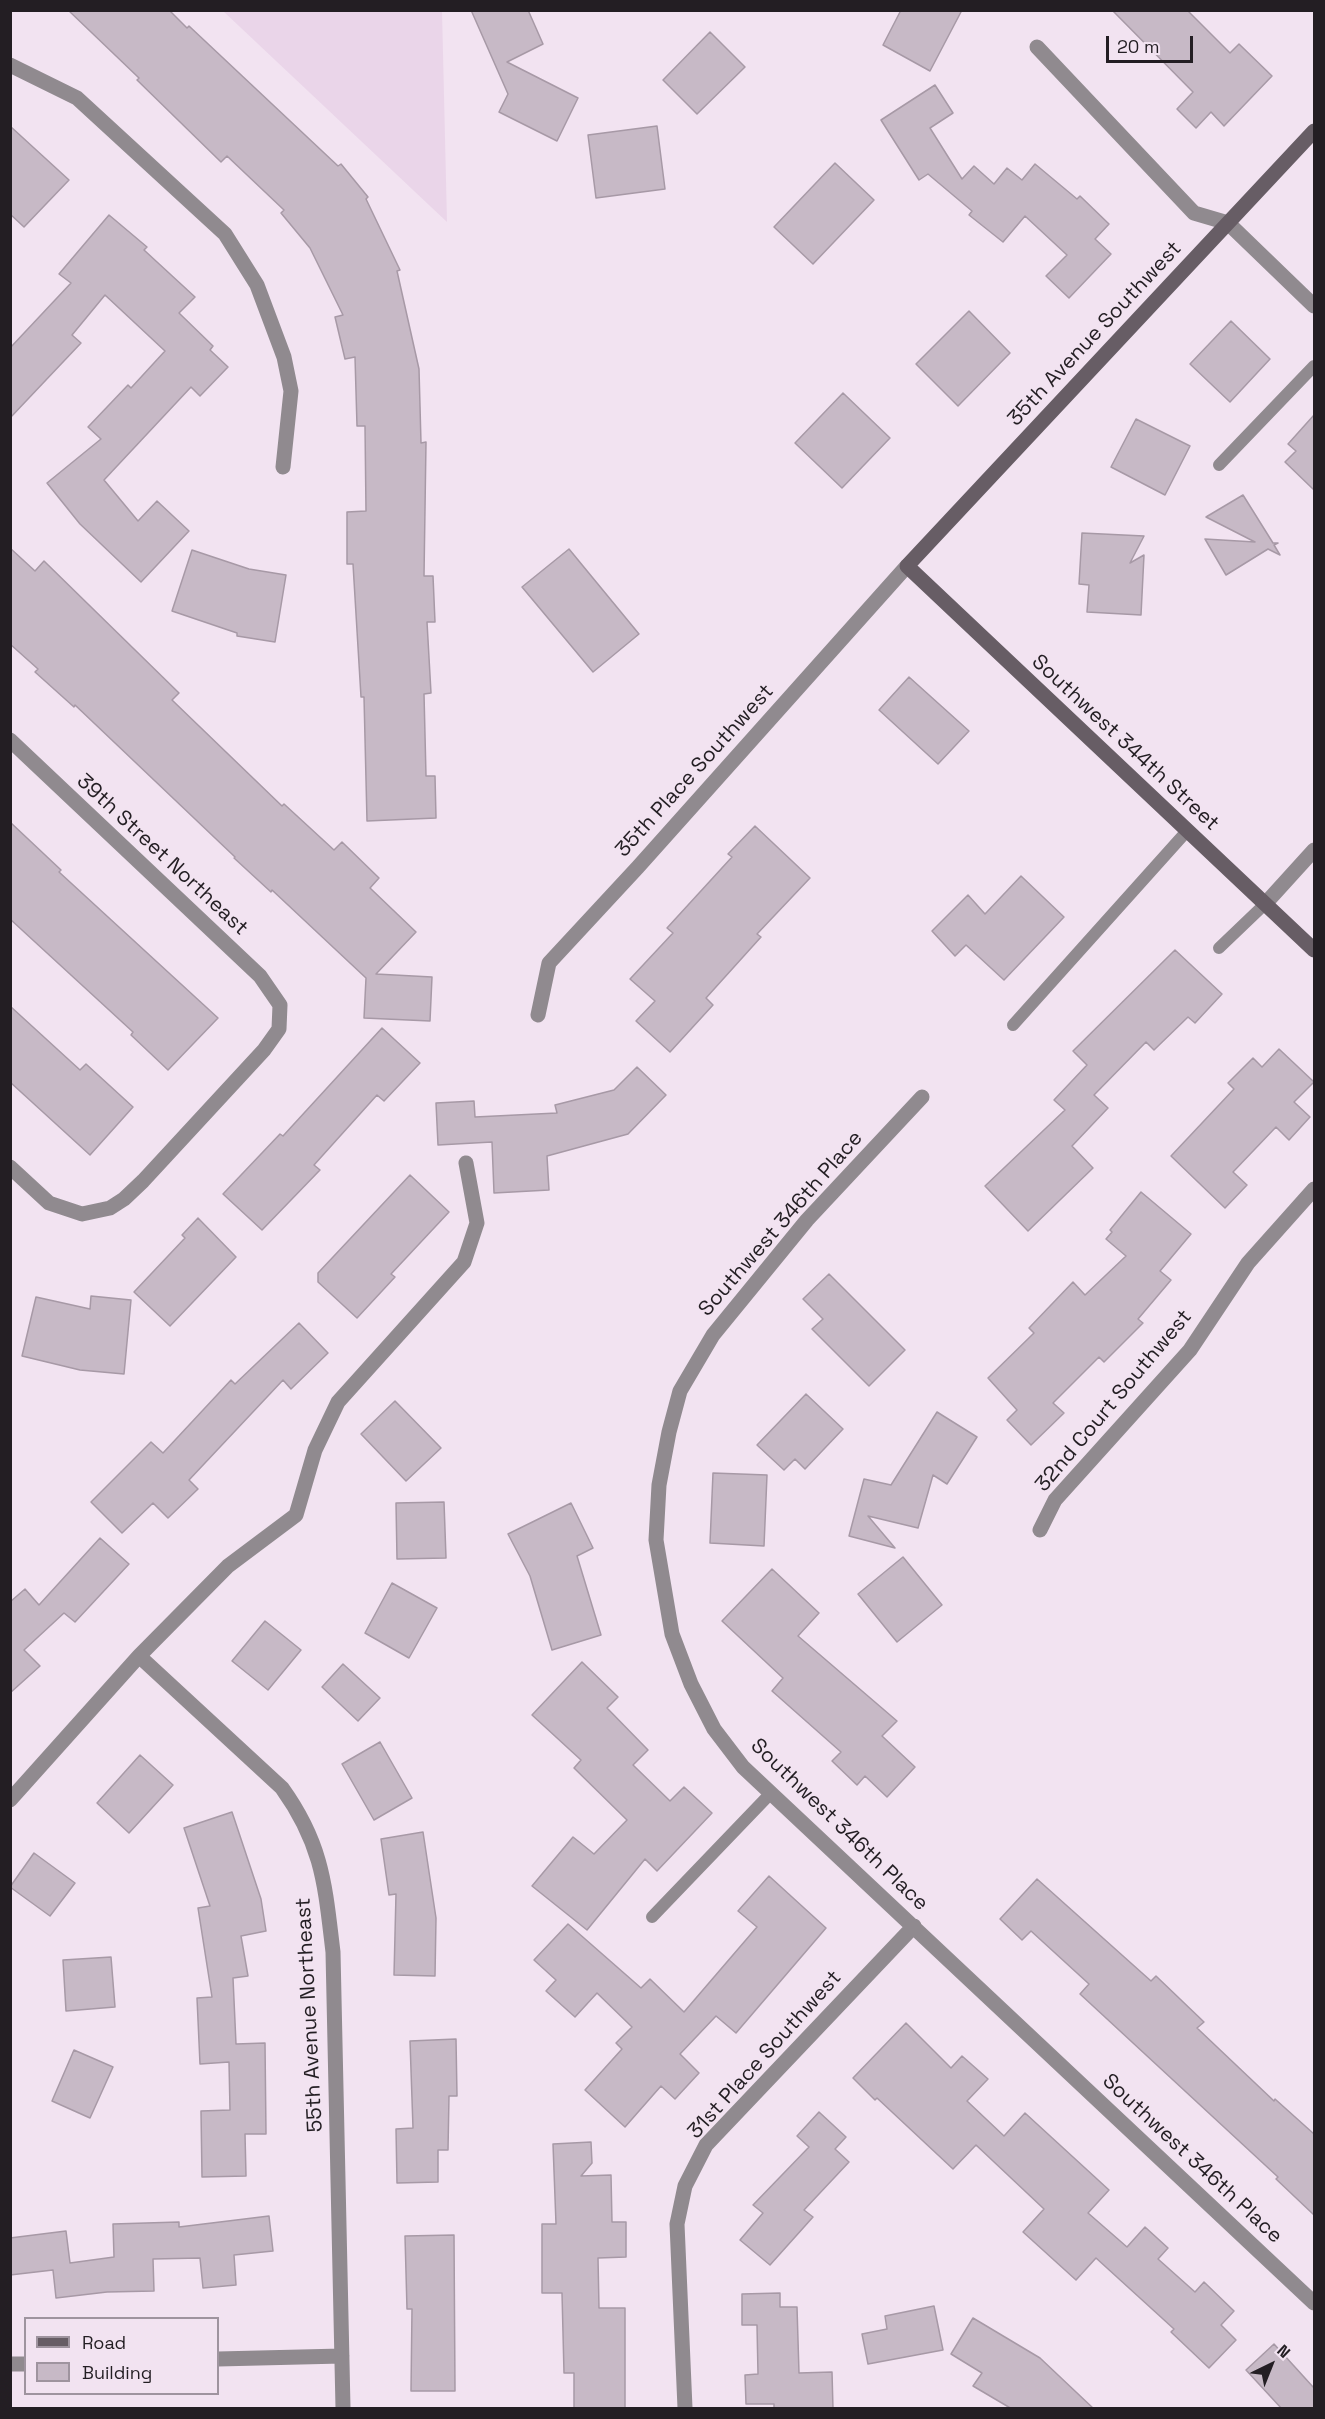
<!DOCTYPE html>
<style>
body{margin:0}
#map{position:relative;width:1325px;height:2419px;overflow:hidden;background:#f2e3f1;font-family:"Space Grotesk",sans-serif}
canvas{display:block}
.frame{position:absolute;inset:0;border:12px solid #231e23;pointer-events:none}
.legend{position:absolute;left:24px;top:2317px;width:195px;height:78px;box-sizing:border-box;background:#f2e3f1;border:2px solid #9f949f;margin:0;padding:8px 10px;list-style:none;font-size:18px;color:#231e23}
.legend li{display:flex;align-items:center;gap:12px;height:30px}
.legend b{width:30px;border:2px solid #9f949f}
.north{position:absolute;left:1241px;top:2335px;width:60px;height:60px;-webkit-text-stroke:4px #f2e3f1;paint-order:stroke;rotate:43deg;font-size:16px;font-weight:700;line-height:24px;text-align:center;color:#231e23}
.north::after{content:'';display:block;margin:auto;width:21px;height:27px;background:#231e23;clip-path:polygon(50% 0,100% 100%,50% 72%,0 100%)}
.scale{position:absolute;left:1106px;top:36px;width:87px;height:27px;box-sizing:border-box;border:3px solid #231e23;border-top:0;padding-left:8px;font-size:18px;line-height:21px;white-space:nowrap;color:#231e23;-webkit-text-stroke:4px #f2e3f1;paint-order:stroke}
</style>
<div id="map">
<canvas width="1325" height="2419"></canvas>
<div class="frame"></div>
<ul class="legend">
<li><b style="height:8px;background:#675d65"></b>Road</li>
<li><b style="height:16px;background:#c7b9c6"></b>Building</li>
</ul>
<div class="north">N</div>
<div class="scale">20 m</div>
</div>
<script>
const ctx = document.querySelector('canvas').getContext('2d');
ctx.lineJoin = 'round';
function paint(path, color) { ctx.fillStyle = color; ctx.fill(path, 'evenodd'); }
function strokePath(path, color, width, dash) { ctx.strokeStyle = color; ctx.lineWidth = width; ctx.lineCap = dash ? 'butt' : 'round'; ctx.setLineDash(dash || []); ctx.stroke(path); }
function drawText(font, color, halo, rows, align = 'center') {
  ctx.font = font + ' "Space Grotesk",sans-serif'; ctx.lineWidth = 4.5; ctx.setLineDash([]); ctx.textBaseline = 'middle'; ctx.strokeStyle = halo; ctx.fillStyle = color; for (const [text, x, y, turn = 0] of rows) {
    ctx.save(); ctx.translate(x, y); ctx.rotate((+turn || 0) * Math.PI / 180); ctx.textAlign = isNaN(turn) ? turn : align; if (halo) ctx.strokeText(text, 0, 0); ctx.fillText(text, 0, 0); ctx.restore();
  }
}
const built = new Path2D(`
 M 223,11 L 442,11 L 447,222 Z`);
const building = new Path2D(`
 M 68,10 L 169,10 L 187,28 L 189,26 L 338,166 L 341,164 L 368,197 L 366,199 L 400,270 L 397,271 L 419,369 L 421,443 L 426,442 L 424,576 L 433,576 L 435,622 L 427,622 L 431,693 L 424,694 L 426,776 L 435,776 L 436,818 L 367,821 L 364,697 L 361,697 L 353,564 L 347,564 L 347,512 L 366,511 L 365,426 L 357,426 L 355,357 L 345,359 L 335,317 L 343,315 L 310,248 L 281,213 L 284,210 L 227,156 L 221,162 L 137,80 L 139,78 Z
 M 471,10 L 528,10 L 543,44 L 507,62 L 578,98 L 557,141 L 499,112 L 508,94 Z
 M 901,10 L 962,10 L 930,71 L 883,45 Z
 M 1112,10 L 1187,10 L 1230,53 L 1239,44 L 1272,76 L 1224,126 L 1211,112 L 1196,128 L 1177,109 L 1193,92 Z
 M 710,32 L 745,67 L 697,114 L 663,80 Z
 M 935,85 L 953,113 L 930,128 L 962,179 L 974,166 L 994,184 L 1007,168 L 1022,180 L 1035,164 L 1077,199 L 1080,196 L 1109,224 L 1095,239 L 1111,254 L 1069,298 L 1046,276 L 1067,255 L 1025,216 L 1003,242 L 969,215 L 972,211 L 928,174 L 919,180 L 881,120 Z
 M 10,126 L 69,180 L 24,227 L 10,214 Z
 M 657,126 L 665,189 L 596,198 L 588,135 Z
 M 835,163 L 874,200 L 813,264 L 774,227 Z
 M 109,215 L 147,247 L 144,250 L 195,297 L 179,313 L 213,346 L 210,350 L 228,367 L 200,396 L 191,387 L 104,480 L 138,521 L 157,501 L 189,531 L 141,582 L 80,524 L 47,483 L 101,439 L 88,427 L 128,385 L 131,388 L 165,351 L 105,295 L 72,335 L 81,343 L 10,418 L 10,348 L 71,283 L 59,274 Z
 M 969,311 L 1010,353 L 958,406 L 916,364 Z
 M 1231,321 L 1270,359 L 1230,402 L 1190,364 Z
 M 843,393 L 890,438 L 842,488 L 795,443 Z
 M 1314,415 L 1314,490 L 1285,462 L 1296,451 L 1288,444 Z
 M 1136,419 L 1190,446 L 1165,495 L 1111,467 Z
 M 1243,495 L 1273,543 L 1278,543 L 1274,545 L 1280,555 L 1268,549 L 1226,575 L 1205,539 L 1255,542 L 1206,517 Z
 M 1082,533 L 1144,536 L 1130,563 L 1144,555 L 1141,615 L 1087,612 L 1089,585 L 1079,584 Z
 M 10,548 L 35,571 L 44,561 L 179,693 L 172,700 L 282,806 L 284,804 L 334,850 L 342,842 L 379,878 L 370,888 L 416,932 L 376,974 L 432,977 L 430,1021 L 364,1018 L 366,978 L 272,890 L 271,892 L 234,858 L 235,857 L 75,705 L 74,707 L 35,672 L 38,669 L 10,644 Z
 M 569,549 L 639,634 L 593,672 L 522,587 Z
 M 192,550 L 249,569 L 286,575 L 275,642 L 237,636 L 237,633 L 172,611 Z
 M 909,677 L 969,731 L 938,764 L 879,710 Z
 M 10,822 L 61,870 L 59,872 L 218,1018 L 168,1070 L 131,1035 L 133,1032 L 10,919 Z
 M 755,826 L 810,878 L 757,934 L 761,937 L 706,998 L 713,1005 L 670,1052 L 636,1021 L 655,1001 L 630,979 L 673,933 L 667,928 L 732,857 L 728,854 Z
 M 1021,876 L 1064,917 L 1004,980 L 966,945 L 955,956 L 932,931 L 968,895 L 985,914 Z
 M 1175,950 L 1222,994 L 1195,1023 L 1188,1017 L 1154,1050 L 1146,1042 L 1094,1095 L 1108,1108 L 1072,1146 L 1093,1168 L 1028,1231 L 985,1186 L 1065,1110 L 1054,1100 L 1087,1065 L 1073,1051 Z
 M 10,1006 L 80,1070 L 86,1064 L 133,1107 L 90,1155 L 10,1082 Z
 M 382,1028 L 420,1063 L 384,1101 L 377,1095 L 314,1165 L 320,1170 L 262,1230 L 223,1194 L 280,1134 L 283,1136 Z
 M 1279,1049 L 1314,1082 L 1294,1102 L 1310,1117 L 1289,1140 L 1276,1127 L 1233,1172 L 1247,1185 L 1225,1208 L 1171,1156 L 1234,1089 L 1228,1083 L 1253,1058 L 1262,1067 Z
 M 637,1067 L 666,1095 L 628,1134 L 547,1156 L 549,1190 L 494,1193 L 492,1142 L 438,1145 L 436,1103 L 474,1101 L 475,1117 L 557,1113 L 555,1105 L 614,1090 Z
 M 410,1175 L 449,1212 L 391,1274 L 395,1277 L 357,1318 L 318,1282 L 318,1273 Z
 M 1141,1192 L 1191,1234 L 1160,1271 L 1171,1280 L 1138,1319 L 1143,1323 L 1104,1362 L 1099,1357 L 1053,1403 L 1064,1413 L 1031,1445 L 1007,1420 L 1017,1410 L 988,1378 L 1034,1333 L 1029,1328 L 1073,1282 L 1085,1295 L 1126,1256 L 1106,1239 L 1112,1232 L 1110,1230 Z
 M 198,1218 L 236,1257 L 170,1326 L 134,1292 L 185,1238 L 182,1235 Z
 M 829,1274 L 905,1350 L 869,1386 L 812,1329 L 823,1319 L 803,1299 Z
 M 91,1296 L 131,1300 L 124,1374 L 80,1370 L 22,1356 L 36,1297 L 90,1309 Z
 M 299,1323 L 328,1353 L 291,1389 L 283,1380 L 189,1480 L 198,1489 L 168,1518 L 153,1503 L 122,1533 L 91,1502 L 151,1442 L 163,1453 L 231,1380 L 235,1384 Z
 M 806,1394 L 843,1429 L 805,1469 L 795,1459 L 784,1470 L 757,1445 Z
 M 395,1401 L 441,1448 L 406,1481 L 361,1434 Z
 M 937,1412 L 977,1437 L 947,1484 L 933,1475 L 918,1528 L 868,1516 L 895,1548 L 849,1536 L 864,1479 L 891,1485 Z
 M 713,1473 L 767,1475 L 764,1546 L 710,1543 Z
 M 444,1502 L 446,1558 L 397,1559 L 396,1503 Z
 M 571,1503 L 593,1548 L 577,1556 L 601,1635 L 552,1650 L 530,1576 L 508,1534 Z
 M 100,1538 L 129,1564 L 75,1622 L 64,1613 L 24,1650 L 40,1666 L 10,1693 L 10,1602 L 25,1589 L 39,1605 Z
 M 903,1557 L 942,1605 L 897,1642 L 858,1594 Z
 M 772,1569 L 819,1613 L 798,1636 L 897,1721 L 882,1736 L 915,1767 L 887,1797 L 865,1776 L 857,1785 L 832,1761 L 841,1752 L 772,1691 L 783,1678 L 722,1621 Z
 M 392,1583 L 437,1608 L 409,1658 L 365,1633 Z
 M 265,1621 L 301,1650 L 268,1690 L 232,1661 Z
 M 582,1662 L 618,1697 L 607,1708 L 648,1750 L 633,1765 L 670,1801 L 684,1787 L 712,1813 L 657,1871 L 645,1859 L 587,1930 L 532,1886 L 573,1837 L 594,1854 L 627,1820 L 574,1768 L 581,1760 L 532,1715 Z
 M 343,1664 L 380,1698 L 358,1721 L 322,1687 Z
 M 380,1742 L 412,1798 L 374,1820 L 342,1764 Z
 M 140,1755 L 173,1785 L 129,1833 L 97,1803 Z
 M 232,1812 L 261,1899 L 266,1931 L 241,1936 L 248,1976 L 233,1978 L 236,2044 L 265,2043 L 266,2134 L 245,2134 L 246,2176 L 202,2177 L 201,2111 L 230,2110 L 229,2062 L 200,2064 L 197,1998 L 212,1997 L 198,1908 L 210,1906 L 184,1828 Z
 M 423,1832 L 436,1918 L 435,1976 L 394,1975 L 396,1894 L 389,1895 L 381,1839 Z
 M 34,1853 L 75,1883 L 50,1916 L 10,1887 Z
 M 769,1876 L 826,1928 L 736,2033 L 716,2016 L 680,2054 L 699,2073 L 675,2099 L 661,2086 L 625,2127 L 585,2090 L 622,2049 L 616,2043 L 632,2027 L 597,1993 L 575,2017 L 546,1991 L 556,1980 L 534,1960 L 568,1924 L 641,1988 L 650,1979 L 684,2012 L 757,1927 L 738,1911 Z
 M 1037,1879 L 1151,1981 L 1156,1976 L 1204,2022 L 1197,2028 L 1274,2101 L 1275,2099 L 1314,2134 L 1314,2215 L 1276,2179 L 1278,2177 L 1080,1994 L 1089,1984 L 1031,1931 L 1022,1940 L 1000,1919 Z
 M 111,1957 L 115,2007 L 66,2011 L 63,1960 Z
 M 906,2023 L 951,2068 L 962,2056 L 988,2079 L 967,2101 L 1004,2136 L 1025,2113 L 1109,2190 L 1088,2213 L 1127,2247 L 1145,2227 L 1168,2248 L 1158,2259 L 1195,2292 L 1204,2282 L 1234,2311 L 1221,2325 L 1236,2340 L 1209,2368 L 1171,2332 L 1174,2329 L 1096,2258 L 1076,2280 L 1023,2232 L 1044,2209 L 976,2145 L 953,2169 L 877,2098 L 875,2100 L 853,2078 Z
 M 456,2039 L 457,2096 L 449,2096 L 448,2150 L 438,2150 L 438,2182 L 397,2183 L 396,2129 L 413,2128 L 410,2041 Z
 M 74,2050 L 113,2067 L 90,2118 L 52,2101 Z
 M 819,2112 L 846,2137 L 835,2149 L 849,2162 L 804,2210 L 813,2217 L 770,2265 L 740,2240 L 763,2213 L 753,2205 L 809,2147 L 797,2136 Z
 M 591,2142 L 592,2163 L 581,2176 L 611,2175 L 612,2222 L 626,2222 L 626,2257 L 598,2258 L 599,2308 L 625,2308 L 625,2409 L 574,2409 L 574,2373 L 564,2373 L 562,2293 L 542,2293 L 542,2224 L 556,2224 L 553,2144 Z
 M 269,2216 L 273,2251 L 234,2255 L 236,2285 L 203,2288 L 200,2258 L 153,2259 L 154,2291 L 107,2292 L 56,2298 L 53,2270 L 10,2275 L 10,2238 L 66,2231 L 70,2263 L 114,2257 L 113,2224 L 179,2222 L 179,2227 Z
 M 454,2235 L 455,2391 L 411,2391 L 412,2309 L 407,2309 L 405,2236 Z
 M 780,2293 L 780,2307 L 797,2307 L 799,2373 L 832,2372 L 833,2409 L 774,2409 L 774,2404 L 746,2404 L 745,2375 L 758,2374 L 757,2325 L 742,2325 L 742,2294 Z
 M 934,2306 L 943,2350 L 868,2364 L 862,2334 L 887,2329 L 885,2316 Z
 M 973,2318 L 1040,2358 L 1094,2409 L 1012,2409 L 973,2386 L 982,2373 L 951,2354 Z
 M 1274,2344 L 1314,2388 L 1314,2409 L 1282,2409 L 1246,2370 Z`);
const lane = new Path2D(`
 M 1219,465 L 1314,366
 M 1219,948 L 1265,904
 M 1013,1025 L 1187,831
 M 652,1917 L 771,1793`);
const street = new Path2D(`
 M 1037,47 L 1194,213 L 1228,223 L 1314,306
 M 10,65 L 77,98 L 225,234 L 257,285 L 284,357 L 291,391 L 283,467
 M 10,740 L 260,976 L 280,1005 L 279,1029 L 264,1050 L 143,1181 L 124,1199 L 110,1208 L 82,1214 L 49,1203 L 10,1167
 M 1265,904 L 1314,850
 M 538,1015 L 549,963 L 638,867 L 907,566
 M 922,1097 L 807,1220 L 713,1335 L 680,1391 L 669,1432 L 659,1485 L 656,1540 L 672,1634 L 691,1684 L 714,1729 L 743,1767 L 1314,2303
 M 1040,1530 L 1055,1500 L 1190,1350 L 1248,1263 L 1314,1189
 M 139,1656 L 282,1788 C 323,1845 325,1886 333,1952 L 343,2408
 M 10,1800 L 139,1656 L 228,1566 L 296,1515 L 315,1450 L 338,1402 L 464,1262 L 477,1223 L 466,1163
 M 218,2359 L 342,2356
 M 10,2364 L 26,2364
 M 685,2408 L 677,2224 L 685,2186 L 706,2145 L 914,1926`);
const secondary = new Path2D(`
 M 1314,131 L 907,566 L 1314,950`);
const streetNames = [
 ["35th Avenue Southwest",1095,334,-47],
 ["Southwest 344th Street",1125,743,43],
 ["35th Place Southwest",695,771,-48],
 ["39th Street Northeast",162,855,43],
 ["Southwest 346th Place",781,1224,-49],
 ["32nd Court Southwest",1114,1401,-50],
 ["Southwest 346th Place",839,1825,44],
 ["55th Avenue Northeast",310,2015,-93],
 ["31st Place Southwest",765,2055,-48],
 ["Southwest 346th Place",1192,2159,43]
];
paint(built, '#ead5e9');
paint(building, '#c7b9c6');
strokePath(building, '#a799a6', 1.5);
strokePath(lane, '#908a8f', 12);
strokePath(street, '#908a8f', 15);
strokePath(secondary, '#675d65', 15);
drawText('21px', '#231e23', '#f2e3f1', streetNames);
</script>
